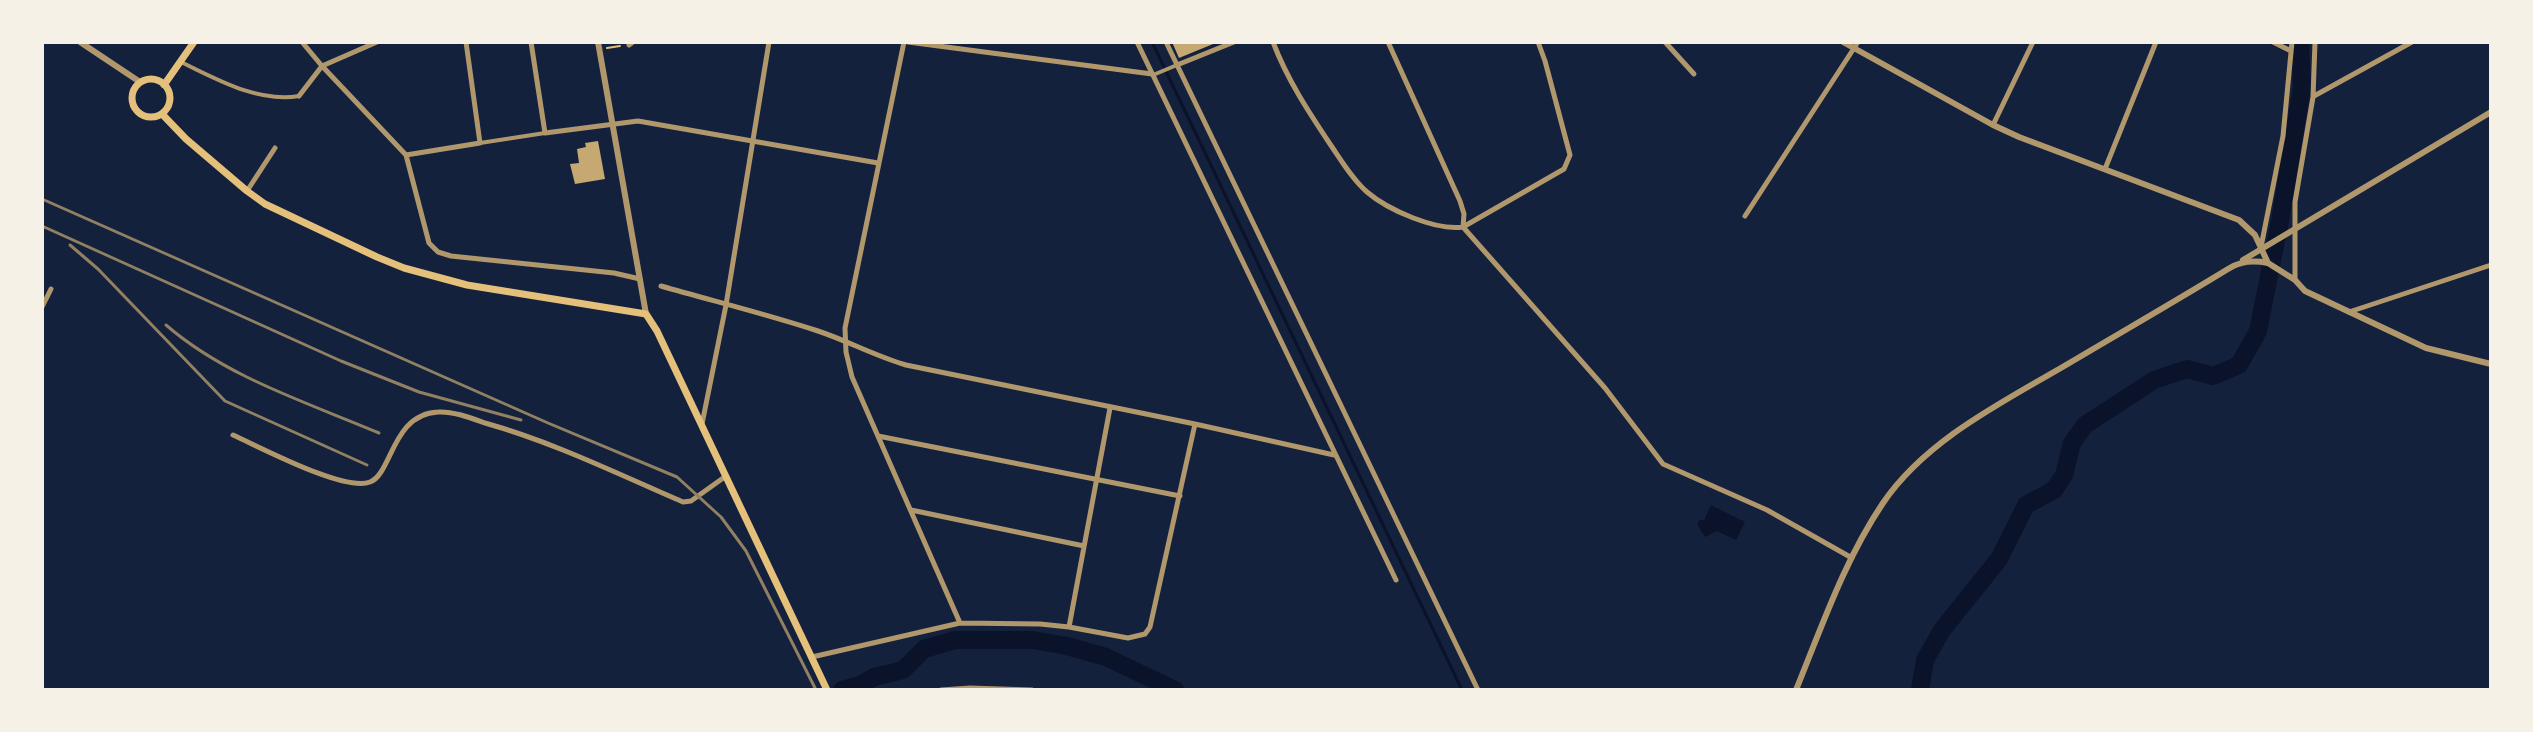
<!DOCTYPE html>
<style>
body{margin:0}
#map{position:relative;width:2533px;height:732px;overflow:hidden;background:#14213d;font-family:"Golos Text",sans-serif}
canvas{display:block}
.frame{position:absolute;inset:0;border:44px solid #f6f1e7;pointer-events:none}
</style>
<div id="map">
<canvas width="2533" height="732"></canvas>
<div class="frame"></div>
</div>
<script>
const ctx = document.querySelector('canvas').getContext('2d');
ctx.lineJoin = 'round';
function paint(path, color) { ctx.fillStyle = color; ctx.fill(path, 'evenodd'); }
function strokePath(path, color, width, dash) { ctx.strokeStyle = color; ctx.lineWidth = width; ctx.lineCap = dash ? 'butt' : 'round'; ctx.setLineDash(dash || []); ctx.stroke(path); }
const water = new Path2D(`
 M 1711,505 L 1745,522 L 1736,540 L 1717,531 L 1705,537 L 1697,524 L 1700,520 L 1704,520 Z`);
const stream = new Path2D(`
 M 1152,42 L 1462,690`);
const river = new Path2D(`
 M 842,690 L 860,685 L 874,677 L 903,670 L 924,649 L 955,640 L 1033,640 L 1067,646 L 1106,657 L 1175,690
 M 1920,690 L 1925,660 L 1942,630 L 1999,559 L 2026,505 L 2054,490 L 2064,475 L 2072,443 L 2085,425 L 2154,380 L 2187,369 L 2213,376 L 2239,365 L 2258,331 L 2280,221 L 2302,88 L 2300,42`);
const building = new Path2D(`
 M 1172,42 L 1218,42 L 1179,58 Z
 M 598,141 L 605,179 L 575,184 L 570,164 L 579,163 L 577,149 L 586,147 L 585,143 Z`);
const path = new Path2D(`
 M 607,48 L 620,46`);
const pedestrian = new Path2D(`
 M 181,62 C 216,79 258,103 299,96
 M 1153,75 L 1177,65
 M 480,143 L 545,133`);
const minor = new Path2D(`
 M 302,42 L 322,66 L 406,155 L 429,243 L 438,252 L 451,256 L 614,273 L 640,279
 M 531,42 L 545,133 L 638,121 L 878,163
 M 904,42 L 845,328 L 846,352 L 852,377 L 960,623
 M 908,42 L 1152,74
 M 1137,42 L 1396,580
 M 1166,42 L 1478,690
 M 1273,42 C 1287,79 1308,111 1330,144 C 1341,160 1352,179 1367,192 C 1388,210 1436,231 1463,227 L 1564,169 L 1570,155 L 1545,61 L 1538,42
 M 1388,42 L 1460,201 L 1464,214 L 1463,227 L 1605,388 L 1663,464 L 1767,510 L 1852,558
 M 1665,42 L 1694,74
 M 2273,42 L 2291,51
 M 629,45 L 633,42
 M 1177,65 L 1234,42
 M 299,96 L 322,66 L 377,42
 M 2314,96 L 2412,42
 M 1993,125 L 2033,42
 M 406,155 L 480,143 L 466,42
 M 2105,169 L 2156,42
 M 247,191 L 275,148
 M 1745,216 L 1858,42
 M 2261,247 L 2283,136 L 2292,42
 M 2295,280 L 2295,202 L 2313,97 L 2315,42
 M 661,286 C 713,301 766,314 818,331 C 848,341 875,356 906,365 L 1195,424 L 1334,455
 M 42,307 L 51,289
 M 2349,312 L 2491,265
 M 702,424 L 726,305 L 769,42
 M 233,435 C 260,447 344,492 370,482 C 392,474 392,414 438,412 C 453,411 471,418 485,423 C 553,442 618,474 683,502 L 691,501 L 726,476
 M 878,436 L 1180,496
 M 911,510 L 1084,546
 M 1069,627 L 1110,408
 M 812,657 L 960,623 L 1040,624 L 1069,627 L 1128,638 L 1145,634 L 1150,627 L 1195,424
 M 941,690 L 970,688 L 1032,690`);
const tertiary = new Path2D(`
 M 80,42 L 140,82
 M 598,42 L 646,314
 M 1843,42 L 1993,125 L 2019,137 L 2239,220 L 2255,235 L 2268,263 L 2295,280 L 2305,291 L 2426,348 L 2491,364
 M 2243,260 L 2491,112
 M 1796,690 C 1822,626 1844,561 1883,503 C 1926,440 2001,403 2066,365 C 2120,333 2174,302 2228,269 C 2241,261 2253,260 2268,263`);
const secondary = new Path2D(`
 M132 98a19 19 0 1 1 38 0a19 19 0 1 1-38 0Z
 M 164,85 L 194,42
 M 162,114 L 186,139 L 247,191 L 265,204 L 377,257 L 404,268 L 467,285 L 646,314 L 657,331 L 827,690`);
const rail = new Path2D(`
 M 42,199 L 548,423 L 677,477 L 721,517 L 746,551 L 816,690
 M 42,226 L 341,361 L 419,392 L 521,420
 M 70,245 L 98,269 L 225,401 L 367,465
 M 166,325 C 226,377 306,402 379,433`);
paint(water, '#0b132b');
strokePath(stream, '#0b132b', 3);
strokePath(river, '#0b132b', 18);
paint(building, '#c6a872');
strokePath(path, '#e5c07b', 2);
strokePath(pedestrian, '#b1986c', 4);
strokePath(minor, '#b1986c', 5);
strokePath(tertiary, '#b1986c', 6);
strokePath(secondary, '#e5c07b', 7);
strokePath(rail, '#918062', 3);
</script>
